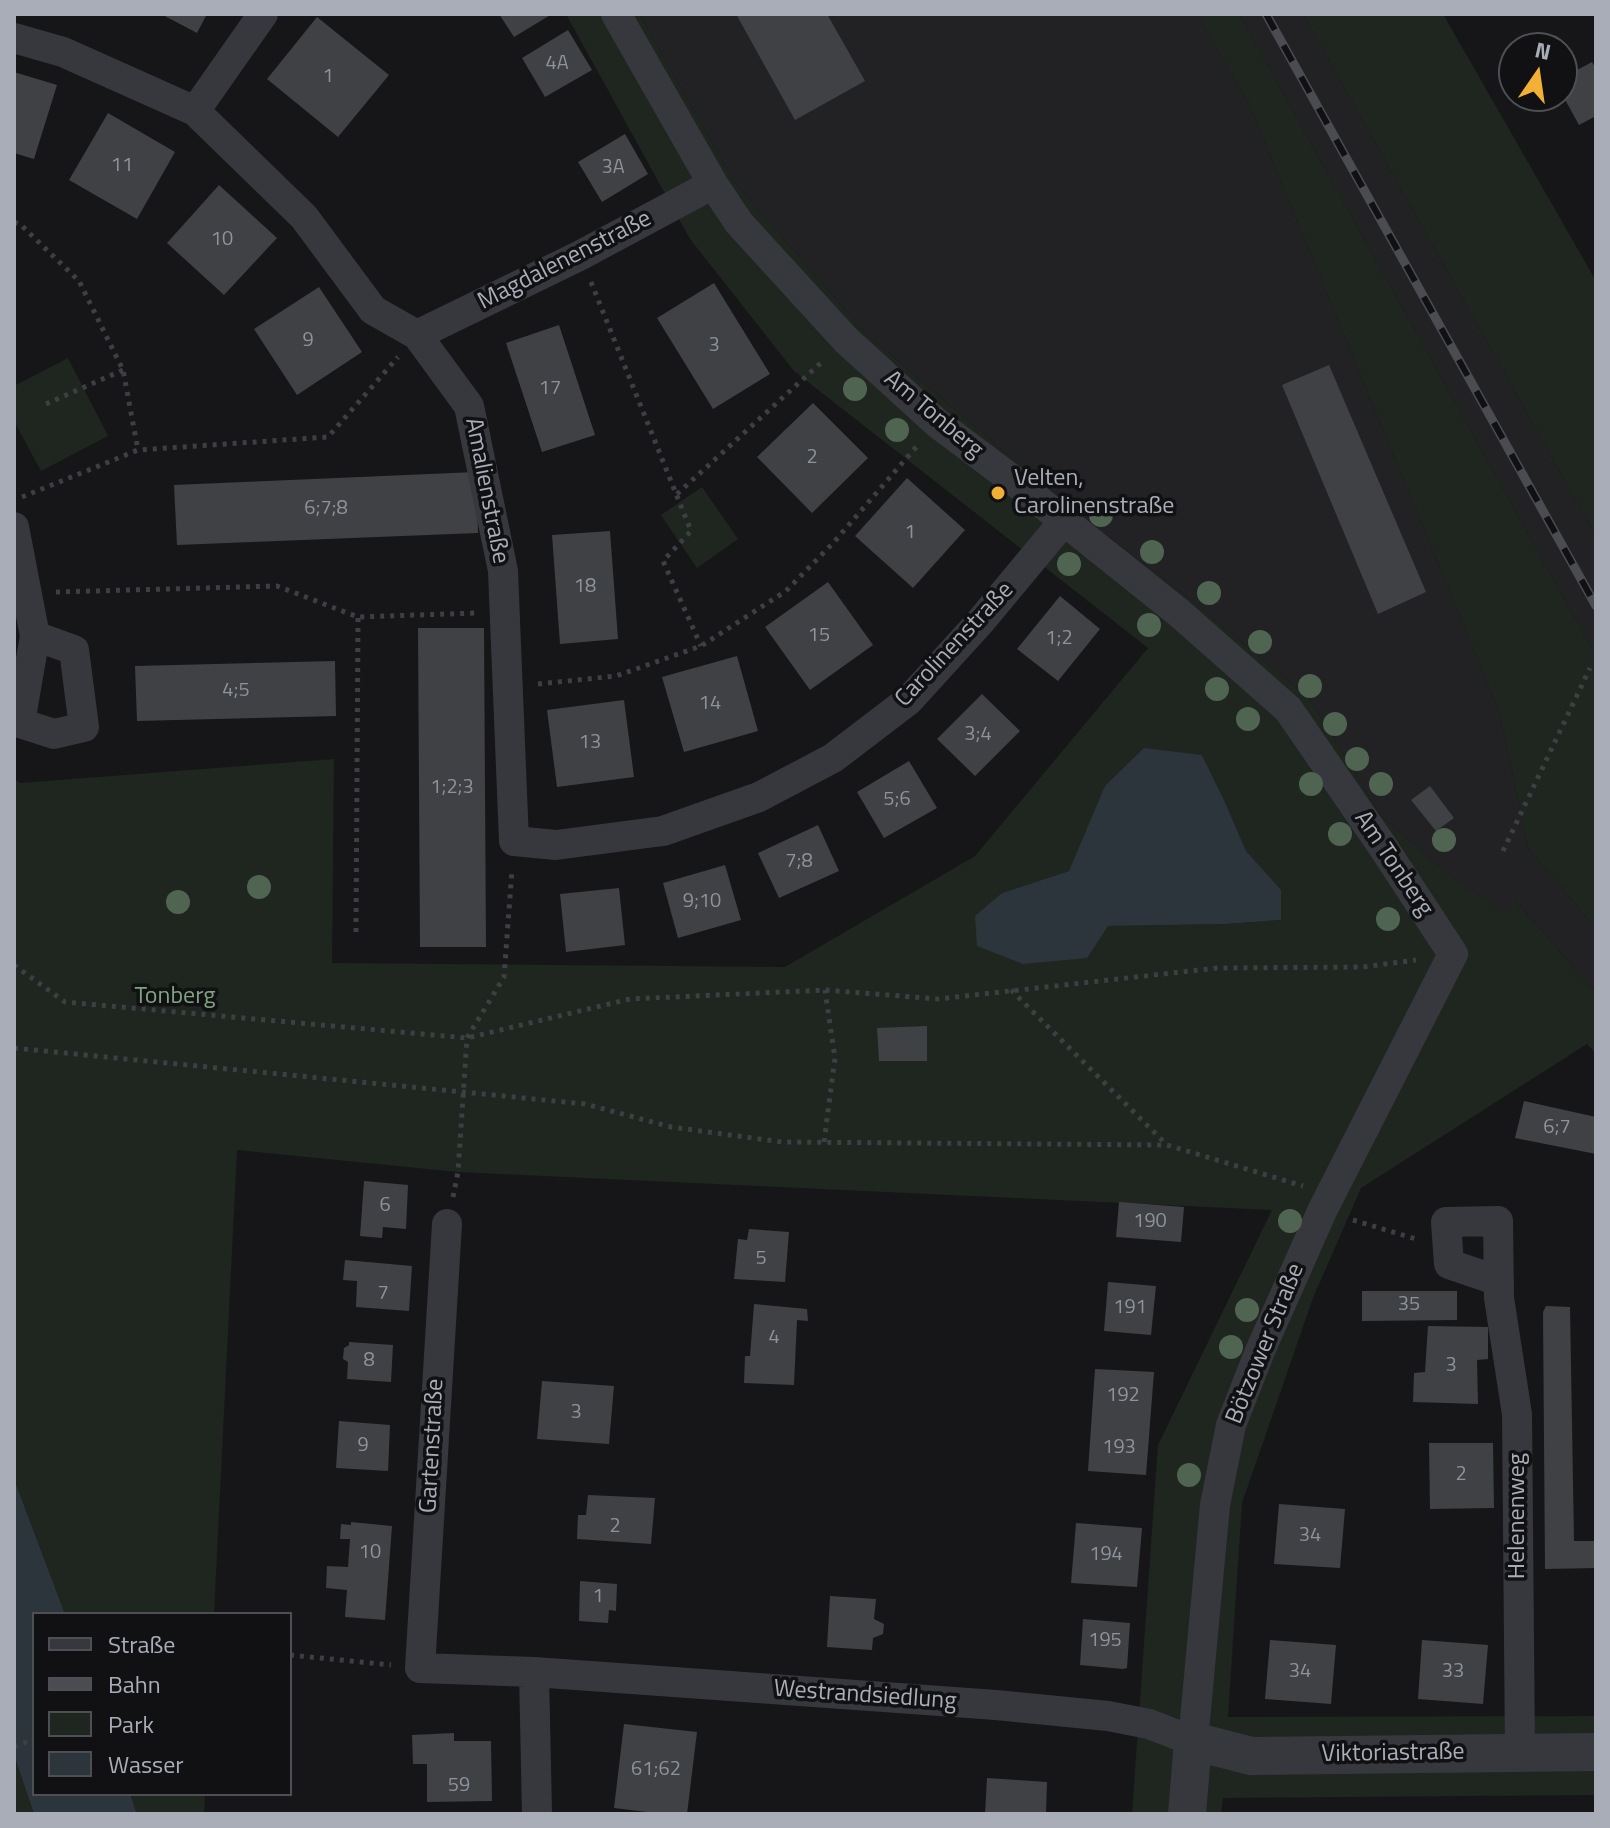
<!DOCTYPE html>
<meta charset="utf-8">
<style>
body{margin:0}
#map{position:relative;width:1610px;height:1828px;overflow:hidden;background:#161618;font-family:"Titillium Web",sans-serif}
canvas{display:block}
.frame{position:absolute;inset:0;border:16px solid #a8adb8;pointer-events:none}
.legend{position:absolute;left:32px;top:1612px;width:260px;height:184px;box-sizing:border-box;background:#111113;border:2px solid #4d4f55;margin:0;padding:10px 14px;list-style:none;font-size:24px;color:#a8adb8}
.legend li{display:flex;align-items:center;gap:16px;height:40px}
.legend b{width:40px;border:2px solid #4d4f55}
.north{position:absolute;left:1498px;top:32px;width:80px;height:80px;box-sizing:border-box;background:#111113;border:2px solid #4d4f55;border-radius:50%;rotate:13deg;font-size:22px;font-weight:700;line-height:32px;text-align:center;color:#a8adb8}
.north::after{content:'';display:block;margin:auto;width:28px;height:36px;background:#f2b134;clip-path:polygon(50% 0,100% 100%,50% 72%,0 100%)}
</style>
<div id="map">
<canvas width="1610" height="1828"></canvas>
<div class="frame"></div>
<ul class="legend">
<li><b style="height:10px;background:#37383d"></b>Straße</li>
<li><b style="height:10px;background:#4a4c52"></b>Bahn</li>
<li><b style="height:22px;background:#1e261f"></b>Park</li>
<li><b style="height:22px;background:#2c353c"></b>Wasser</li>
</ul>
<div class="north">N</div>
</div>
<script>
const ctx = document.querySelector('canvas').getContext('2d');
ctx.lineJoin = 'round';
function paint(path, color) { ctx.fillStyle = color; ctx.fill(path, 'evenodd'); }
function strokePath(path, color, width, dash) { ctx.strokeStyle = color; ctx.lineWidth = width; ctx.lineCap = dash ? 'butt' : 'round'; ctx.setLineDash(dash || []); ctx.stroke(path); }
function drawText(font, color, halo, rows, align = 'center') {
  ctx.font = font + ' "Titillium Web",sans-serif'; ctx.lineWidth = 7; ctx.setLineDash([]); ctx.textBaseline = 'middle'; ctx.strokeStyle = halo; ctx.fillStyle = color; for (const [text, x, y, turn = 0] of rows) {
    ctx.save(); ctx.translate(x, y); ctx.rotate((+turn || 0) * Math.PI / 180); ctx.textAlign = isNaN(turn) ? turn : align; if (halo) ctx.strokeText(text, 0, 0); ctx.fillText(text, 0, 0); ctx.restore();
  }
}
const built = new Path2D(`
 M 639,14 L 1197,14 L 1250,106 L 1500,714 L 1528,848 L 1596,929 L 1596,993 L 1515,900 L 1506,914 L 1456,881 L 1381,816 L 1309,698 L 1190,599 L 1063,502 L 865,333 L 733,180 Z
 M 1239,14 L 1303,14 L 1596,536 L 1596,656 Z`);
const green = new Path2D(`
 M 566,14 L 639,14 L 733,180 L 865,333 L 1063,502 L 1190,599 L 1309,698 L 1381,816 L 1456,881 L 1505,913 L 1514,899 L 1596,993 L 1596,1054 L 1587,1044 L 1361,1188 L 1313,1298 L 1242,1503 L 1228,1717 L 1596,1716 L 1596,1795 L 1223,1798 L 1221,1814 L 1132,1814 L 1158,1445 L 1272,1210 L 458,1172 L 237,1150 L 214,1614 L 65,1614 L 14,1479 L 14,779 L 20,783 L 334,759 L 332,963 L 785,967 L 975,856 L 1148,648 L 794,371 L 690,239 ZM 1202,755 L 1225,802 L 1246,851 L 1280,890 L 1281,920 L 1226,924 L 1107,926 L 1002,893 L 1069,871 Z
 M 1197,14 L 1239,14 L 1596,656 L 1596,929 L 1528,848 L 1500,714 L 1250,106 Z
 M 1303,14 L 1443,14 L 1596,281 L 1596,536 Z
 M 68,358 L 108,436 L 41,471 L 14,421 L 14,386 Z
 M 702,487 L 738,539 L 697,568 L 661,515 Z
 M 14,1755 L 34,1814 L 14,1814 Z
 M 130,1794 L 205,1794 L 204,1814 L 137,1814 Z`);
const water = new Path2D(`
 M 1144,748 L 1202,755 L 1225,802 L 1246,851 L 1281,890 L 1281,920 L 1226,924 L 1108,926 L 1087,958 L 1023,964 L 977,946 L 975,916 L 1002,893 L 1069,871 L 1105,786 Z
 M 14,1479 L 65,1614 L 34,1614 L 34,1794 L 130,1794 L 137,1814 L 34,1814 L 14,1755 Z`);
const building = new Path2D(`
 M 161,14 L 207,14 L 197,33 Z
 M 499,14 L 552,14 L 514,37 Z
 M 736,14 L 827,14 L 865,81 L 795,120 Z
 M 317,17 L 389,75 L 338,137 L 267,79 Z
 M 568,30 L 592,70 L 545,97 L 522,58 Z
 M 1592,62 L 1596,69 L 1596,116 L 1579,125 L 1562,94 L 1562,78 Z
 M 14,72 L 57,85 L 34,159 L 14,153 Z
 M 108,113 L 175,152 L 137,219 L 69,180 Z
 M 625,134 L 648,174 L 602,202 L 578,162 Z
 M 219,185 L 277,238 L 224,295 L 167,243 Z
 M 714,283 L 770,374 L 713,409 L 657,318 Z
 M 319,287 L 362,352 L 297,395 L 254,329 Z
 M 559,325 L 595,435 L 542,452 L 506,343 Z
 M 1329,365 L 1426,592 L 1378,614 L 1282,385 Z
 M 813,403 L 868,458 L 812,513 L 757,457 Z
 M 476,472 L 478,533 L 177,545 L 174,485 Z
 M 907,478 L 965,530 L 913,588 L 855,536 Z
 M 610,531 L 618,639 L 560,644 L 552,535 Z
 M 828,582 L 873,645 L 810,690 L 765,627 Z
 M 1060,596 L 1100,629 L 1058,681 L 1017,649 Z
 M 418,628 L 484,628 L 486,947 L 420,947 Z
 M 737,656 L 758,731 L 684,752 L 662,677 Z
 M 335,661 L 336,716 L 137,721 L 135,666 Z
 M 982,694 L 1020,731 L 975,776 L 937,739 Z
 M 624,700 L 634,777 L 557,787 L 547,710 Z
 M 909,761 L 937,808 L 884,838 L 857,792 Z
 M 1430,786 L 1454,818 L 1436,831 L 1411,800 Z
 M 818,825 L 839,871 L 779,898 L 758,853 Z
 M 725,865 L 741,920 L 678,938 L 663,883 Z
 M 619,888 L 625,945 L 566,952 L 560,894 Z
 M 927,1026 L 927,1061 L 879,1061 L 877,1028 Z
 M 1524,1101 L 1596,1117 L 1596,1154 L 1515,1138 Z
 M 364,1181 L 408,1185 L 406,1229 L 383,1227 L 382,1238 L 360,1236 Z
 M 1119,1202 L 1184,1207 L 1181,1242 L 1116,1237 Z
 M 749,1229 L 789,1232 L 785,1282 L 734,1279 L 738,1239 L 747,1240 Z
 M 345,1260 L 412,1266 L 409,1311 L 356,1307 L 357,1281 L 343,1280 Z
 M 1108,1282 L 1156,1286 L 1151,1335 L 1104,1331 Z
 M 1362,1291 L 1457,1291 L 1457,1320 L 1362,1321 Z
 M 754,1304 L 807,1309 L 808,1321 L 797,1320 L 794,1385 L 744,1383 L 745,1356 L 750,1356 Z
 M 1546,1306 L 1570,1307 L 1574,1541 L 1596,1541 L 1596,1568 L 1545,1569 L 1543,1312 Z
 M 1428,1326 L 1488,1327 L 1488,1359 L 1477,1360 L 1478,1404 L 1413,1402 L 1414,1373 L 1425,1372 Z
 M 349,1342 L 393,1345 L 391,1382 L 347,1379 L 348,1362 L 343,1359 L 344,1348 L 349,1345 Z
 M 1095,1369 L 1154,1372 L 1146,1475 L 1088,1471 Z
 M 542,1381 L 614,1386 L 609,1444 L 537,1439 Z
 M 339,1421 L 390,1425 L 388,1471 L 336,1468 Z
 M 1429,1443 L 1493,1443 L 1494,1508 L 1430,1509 Z
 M 588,1495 L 655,1498 L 651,1544 L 577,1539 L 578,1515 L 586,1515 Z
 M 1279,1504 L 1345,1509 L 1340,1568 L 1274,1564 Z
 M 351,1522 L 392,1526 L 385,1620 L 345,1617 L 347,1590 L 326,1588 L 327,1566 L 348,1567 L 350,1539 L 340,1539 L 341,1524 L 351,1525 Z
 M 1076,1523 L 1142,1528 L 1137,1587 L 1071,1583 Z
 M 580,1581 L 617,1584 L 616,1611 L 609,1610 L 608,1623 L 579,1621 Z
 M 830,1596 L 876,1599 L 874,1619 L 884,1624 L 883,1634 L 873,1638 L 872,1650 L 827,1647 Z
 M 1083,1619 L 1130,1623 L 1127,1668 L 1123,1669 L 1080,1665 Z
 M 1270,1640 L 1336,1645 L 1331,1704 L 1265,1699 Z
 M 1422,1640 L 1488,1645 L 1483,1704 L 1418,1699 Z
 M 624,1724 L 697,1732 L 687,1814 L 664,1814 L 614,1808 Z
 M 454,1733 L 454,1741 L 491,1741 L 492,1801 L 427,1802 L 427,1764 L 413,1764 L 412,1735 Z
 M 987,1778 L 1047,1782 L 1046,1814 L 985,1814 Z`);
const path = new Path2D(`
 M 14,222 L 20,224 L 79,281 L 123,370 L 138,450
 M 591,282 L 691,531 L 663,561 L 701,646
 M 46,404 L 123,370
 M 677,494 L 824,360
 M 22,497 L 138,450 L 328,437 L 398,357
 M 56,592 L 277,586 L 358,617 L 476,613
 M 538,684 L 616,676 L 701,646 L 786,591 L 834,542 L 917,446
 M 1503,851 L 1590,668
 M 356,932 L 358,617
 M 14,965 L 65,1002 L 467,1038 L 630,999 L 825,990 L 938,999 L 1217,968 L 1363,967 L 1416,960
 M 1011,990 L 1167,1145 L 1303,1186
 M 14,1048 L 585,1104 L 671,1127 L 782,1142 L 1167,1145
 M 824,1142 L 835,1058 L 825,990
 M 453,1197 L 458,1172 L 467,1038 L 504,977 L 512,870
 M 1353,1220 L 1416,1239
 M 290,1655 L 391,1665
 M 14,1747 L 34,1739`);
const minor = new Path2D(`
 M 14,38 L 63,52 L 195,111 L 304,217 L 373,310 L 417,335 L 469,406 L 503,571 L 514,841 L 556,845 L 663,831 L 759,797 L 833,758 L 909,700 L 980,622 L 1064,521
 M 195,111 L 263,14
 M 417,335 L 581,255 L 713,184
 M 14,527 L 35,636 L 20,723 L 54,734 L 84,727 L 74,650 L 35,636
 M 447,1224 L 420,1668 L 534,1672 L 996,1705 L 1108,1716 L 1149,1724 L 1193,1741 L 1215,1505 L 1231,1425 L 1260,1351 L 1322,1211 L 1453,954 L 1383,847 L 1288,709 L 1178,612 L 1018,484 L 937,423 L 846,340 L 739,223 L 713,184 L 616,14
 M 1499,1281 L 1449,1264 L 1446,1222 L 1498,1221 L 1499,1298 L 1517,1414 L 1520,1753
 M 534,1672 L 537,1814`);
const tertiary = new Path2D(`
 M 1187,1814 L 1193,1741 L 1251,1756 L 1596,1752`);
const rail = new Path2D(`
 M 1266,14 L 1596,606`);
const trees = [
 [855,389],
 [897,430],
 [1101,515],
 [1152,552],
 [1069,564],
 [1209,593],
 [1149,625],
 [1260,642],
 [1310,686],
 [1217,689],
 [1248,719],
 [1335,724],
 [1357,759],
 [1311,784],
 [1381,784],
 [1340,834],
 [1444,840],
 [259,887],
 [178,902],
 [1388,919],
 [1290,1221],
 [1247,1310],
 [1231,1347],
 [1189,1475]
];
const markers = [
 [998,493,8,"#f2b134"]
];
const numberNames = [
 ["4A",557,64],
 ["1",328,77],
 ["11",122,166],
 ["3A",613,168],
 ["10",222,240],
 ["9",308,341],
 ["3",714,346],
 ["17",550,389],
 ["2",812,458],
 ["6;7;8",326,509],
 ["1",910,533],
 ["18",585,587],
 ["15",819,636],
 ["1;2",1059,639],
 ["4;5",236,691],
 ["14",710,704],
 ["3;4",978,735],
 ["13",590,743],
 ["1;2;3",452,788],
 ["5;6",897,800],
 ["7;8",799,862],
 ["9;10",702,902],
 ["6;7",1557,1128],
 ["6",385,1206],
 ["190",1150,1222],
 ["5",761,1259],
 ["7",383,1294],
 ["35",1409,1305],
 ["191",1130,1308],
 ["4",774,1338],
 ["8",369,1361],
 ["3",1451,1366],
 ["192",1123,1396],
 ["3",576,1413],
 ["9",363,1446],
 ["193",1119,1448],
 ["2",1461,1475],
 ["2",615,1527],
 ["34",1310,1536],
 ["10",370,1553],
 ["194",1106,1555],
 ["1",598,1597],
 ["195",1105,1641],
 ["34",1300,1672],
 ["33",1453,1672],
 ["61;62",656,1770],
 ["59",459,1786]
];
const streetNames = [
 ["Magdalenenstraße",565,261,-27],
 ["Am Tonberg",933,415,40],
 ["Amalienstraße",486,491,79],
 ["Carolinenstraße",955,645,-47],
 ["Am Tonberg",1393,864,56],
 ["Bötzower Straße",1266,1344,-68],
 ["Gartenstraße",433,1446,-87],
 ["Helenenweg",1518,1516,-90],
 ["Westrandsiedlung",865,1696,4],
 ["Viktoriastraße",1393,1754,-1]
];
const poiNames = [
 ["Velten,",1014,479],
 ["Carolinenstraße",1014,507]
];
const parkNames = [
 ["Tonberg",175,997]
];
paint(built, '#222225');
paint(green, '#1e261f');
paint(water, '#2c353c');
paint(building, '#404145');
strokePath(path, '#3d3f44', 5, [4, 6]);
strokePath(minor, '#37383d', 30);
strokePath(tertiary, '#37383d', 38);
strokePath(rail, '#4a4c52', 9);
strokePath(rail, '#111113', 6, [18]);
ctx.fillStyle = '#506452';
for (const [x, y] of trees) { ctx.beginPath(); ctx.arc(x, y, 12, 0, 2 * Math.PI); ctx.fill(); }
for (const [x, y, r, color] of markers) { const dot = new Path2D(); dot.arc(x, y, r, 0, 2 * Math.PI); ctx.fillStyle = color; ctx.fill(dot); strokePath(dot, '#111113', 3); }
drawText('20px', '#8e929b', null, numberNames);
drawText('24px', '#a8adb8', '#111113', streetNames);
drawText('24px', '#a8adb8', '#111113', poiNames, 'left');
drawText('24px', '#7fa381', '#111113', parkNames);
</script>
